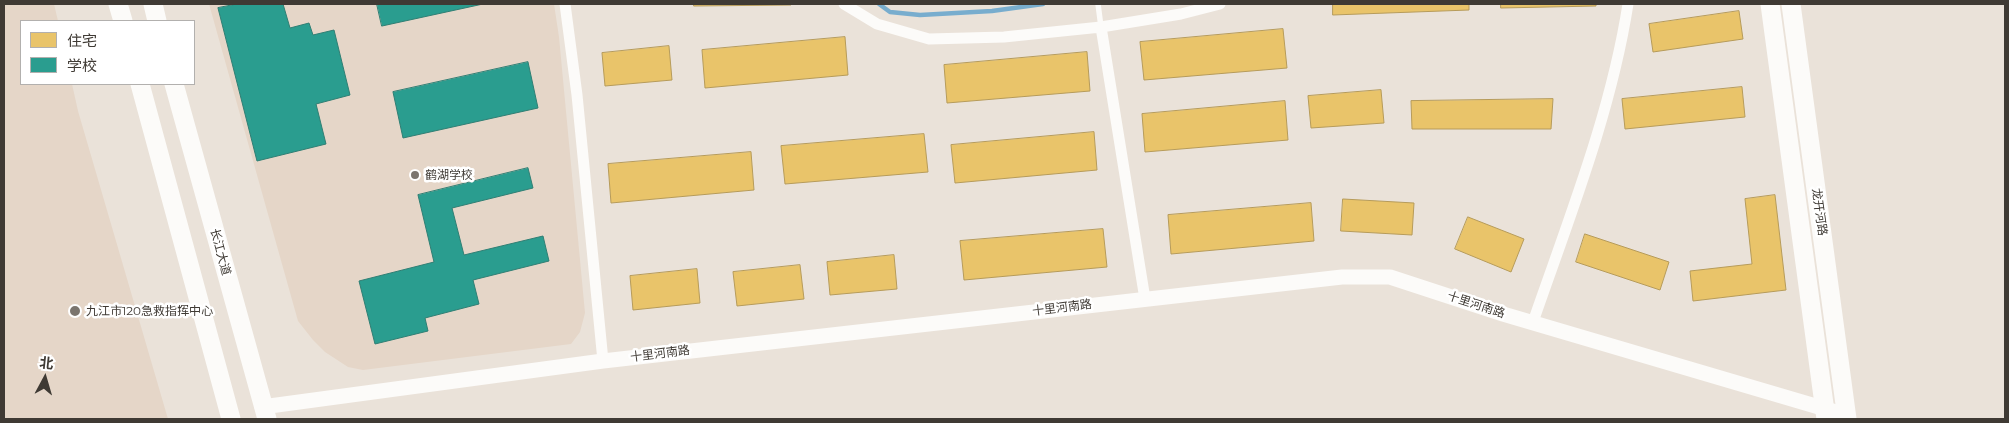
<!DOCTYPE html>
<meta charset="utf-8">
<style>
body{margin:0}
#map{position:relative;width:2009px;height:423px;overflow:hidden;background:#eae2d9;font-family:Montserrat,"Noto Sans SC",sans-serif}
canvas{display:block}
.frame{position:absolute;inset:0;border:5px solid #3f3a34;pointer-events:none}
.legend{position:absolute;left:20px;top:20px;width:175px;height:65px;box-sizing:border-box;background:#fff;border:1px solid #b2b0ae;margin:0;padding:6px 9px;list-style:none;font-size:15px;color:#3f3a34}
.legend li{display:flex;align-items:center;gap:10px;height:25px}
.legend b{width:25px;border:1px solid #b2b0ae}
.north{position:absolute;left:20px;top:353px;width:50px;height:50px;-webkit-text-stroke:4px #fff;paint-order:stroke;rotate:6deg;font-size:14px;font-weight:700;line-height:20px;text-align:center;color:#3f3a34}
.north::after{content:'';display:block;margin:auto;width:18px;height:22px;background:#3f3a34;clip-path:polygon(50% 0,100% 100%,50% 72%,0 100%)}
</style>
<div id="map">
<canvas width="2009" height="423"></canvas>
<div class="frame"></div>
<ul class="legend">
<li><b style="height:14px;background:#e9c46a"></b>住宅</li>
<li><b style="height:14px;background:#2a9d8f"></b>学校</li>
</ul>
<div class="north">北</div>
</div>
<script>
const ctx = document.querySelector('canvas').getContext('2d');
ctx.lineJoin = 'round';
function paint(path, color) { ctx.fillStyle = color; ctx.fill(path, 'evenodd'); }
function strokePath(path, color, width, dash) { ctx.strokeStyle = color; ctx.lineWidth = width; ctx.lineCap = dash ? 'butt' : 'round'; ctx.setLineDash(dash || []); ctx.stroke(path); }
function drawText(font, color, halo, rows, align = 'center') {
  ctx.font = font + ' Montserrat,"Noto Sans SC",sans-serif'; ctx.lineWidth = 5; ctx.setLineDash([]); ctx.textBaseline = 'middle'; ctx.strokeStyle = halo; ctx.fillStyle = color; for (const [text, x, y, turn = 0] of rows) {
    ctx.save(); ctx.translate(x, y); ctx.rotate((+turn || 0) * Math.PI / 180); ctx.textAlign = isNaN(turn) ? turn : align; if (halo) ctx.strokeText(text, 0, 0); ctx.fillText(text, 0, 0); ctx.restore();
  }
}
const built = new Path2D(`
 M 4,4 L 54,4 L 58,21 L 21,21 L 21,84 L 72,84 L 78,111 L 168,419 L 4,419 Z
 M 209,4 L 554,4 L 559,37 L 585,313 L 580,332 L 571,344 L 363,370 L 348,367 L 325,352 L 313,340 L 298,321 Z`);
const homes = new Path2D(`
 M 694,4 L 791,4 L 791,5 L 694,6 Z
 M 1333,4 L 1469,4 L 1469,10 L 1333,15 Z
 M 1501,4 L 1596,4 L 1596,6 L 1501,8 Z
 M 1739,11 L 1743,39 L 1653,52 L 1649,24 Z
 M 1283,29 L 1287,68 L 1144,80 L 1140,42 Z
 M 845,37 L 848,75 L 705,88 L 702,50 Z
 M 669,46 L 672,80 L 605,86 L 602,53 Z
 M 1087,52 L 1090,91 L 947,103 L 944,65 Z
 M 1742,87 L 1745,117 L 1625,129 L 1622,99 Z
 M 1381,90 L 1384,123 L 1311,128 L 1308,96 Z
 M 1553,99 L 1551,129 L 1412,129 L 1411,101 Z
 M 1285,101 L 1288,140 L 1145,152 L 1142,114 Z
 M 1094,132 L 1097,170 L 955,183 L 951,145 Z
 M 924,134 L 928,172 L 785,184 L 781,146 Z
 M 751,152 L 754,190 L 611,203 L 608,164 Z
 M 1775,195 L 1786,290 L 1693,301 L 1690,271 L 1752,264 L 1745,199 Z
 M 1343,199 L 1414,203 L 1412,235 L 1341,231 Z
 M 1311,203 L 1314,241 L 1171,254 L 1168,215 Z
 M 1468,217 L 1524,239 L 1511,272 L 1455,249 Z
 M 1103,229 L 1107,267 L 964,280 L 960,241 Z
 M 1585,234 L 1669,262 L 1660,290 L 1576,262 Z
 M 894,255 L 897,289 L 830,295 L 827,262 Z
 M 800,265 L 804,299 L 737,306 L 733,272 Z
 M 697,269 L 700,303 L 633,310 L 630,276 Z`);
const schools = new Path2D(`
 M 237,4 L 283,4 L 290,28 L 309,23 L 313,35 L 334,30 L 350,95 L 316,104 L 326,144 L 257,161 L 218,8 Z
 M 377,4 L 483,4 L 382,26 Z
 M 528,62 L 538,108 L 403,138 L 393,92 Z
 M 528,168 L 533,188 L 452,208 L 464,255 L 543,236 L 549,261 L 473,280 L 479,304 L 425,318 L 428,331 L 375,344 L 359,281 L 434,262 L 418,195 Z`);
const stream = new Path2D(`
 M 879,4 L 890,12 L 920,15 L 992,11 L 1043,4`);
const service = new Path2D(`
 M 1098,4 L 1101,27`);
const minor = new Path2D(`
 M 565,4 L 577,95 L 603,361
 M 844,4 L 877,24 L 929,39 L 1004,37 L 1101,27 L 1181,14 L 1220,4
 M 1101,27 L 1145,299
 M 1533,322 C 1569,218 1611,113 1628,4`);
const tertiary = new Path2D(`
 M 262,407 L 603,361 L 1342,277 L 1390,277 L 1503,314 L 1846,415`);
const primary = new Path2D(`
 M 118,4 L 123,21
 M 153,4 L 157,21
 M 1770,4 L 1826,419
 M 1791,4 L 1847,419
 M 140,84 L 231,419
 M 174,84 L 267,419`);
const markers = [
 [415,175,5,"#7b756e"],
 [75,311,6,"#7b756e"]
];
const poiNames = [
 ["鹤湖学校",425,175],
 ["九江市120急救指挥中心",86,311]
];
const streetNames = [
 ["龙开河路",1819,212,82],
 ["长江大道",220,252,75],
 ["十里河南路",1476,305,18],
 ["十里河南路",1062,308,-7],
 ["十里河南路",660,354,-7]
];
paint(built, '#e5d6c8');
paint(homes, '#e9c46a');
strokePath(homes, '#b69b5a', 1);
paint(schools, '#2a9d8f');
strokePath(schools, '#307f74', 1);
strokePath(stream, '#78adce', 4.5);
strokePath(service, '#fcfbf9', 5.5);
strokePath(minor, '#fcfbf9', 11);
strokePath(tertiary, '#fcfbf9', 15);
strokePath(primary, '#fcfbf9', 19);
for (const [x, y, r, color] of markers) { const dot = new Path2D(); dot.arc(x, y, r, 0, 2 * Math.PI); ctx.fillStyle = color; ctx.fill(dot); strokePath(dot, '#fff', 2); }
drawText('12px', '#3f3a34', '#fff', poiNames, 'left');
drawText('12px', '#3f3a34', '#fff', streetNames);
</script>
